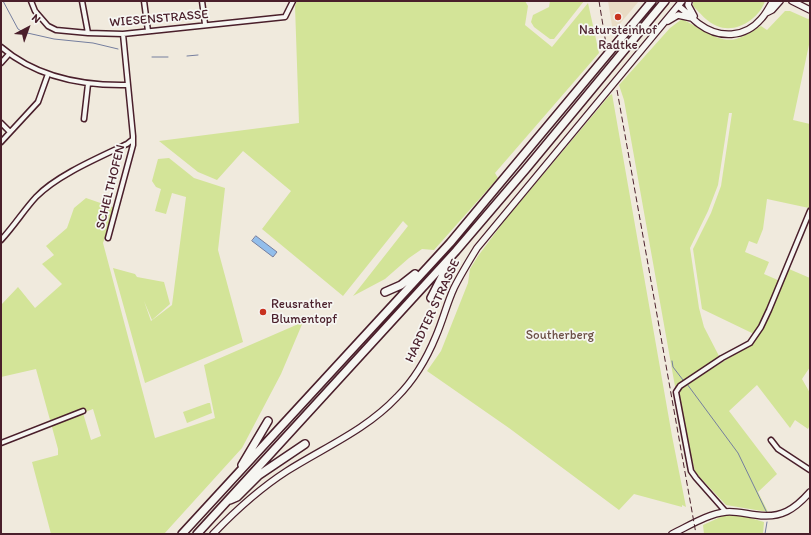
<!DOCTYPE html>
<style>
body{margin:0}
#map{position:relative;width:811px;height:535px;overflow:hidden;background:#f0eadd;font-family:Itim,sans-serif}
canvas{display:block}
.frame{position:absolute;inset:0;border:2px solid #4a1f2b;pointer-events:none}
.north{position:absolute;left:8px;top:8px;width:40px;height:40px;-webkit-text-stroke:3px #f6f6f2;paint-order:stroke;rotate:41deg;font-size:11px;font-weight:700;line-height:16px;text-align:center;color:#4a1f2b}
.north::after{content:'';display:block;margin:auto;width:14px;height:18px;background:#4a1f2b;clip-path:polygon(50% 0,100% 100%,50% 72%,0 100%)}
</style>
<div id="map">
<canvas width="811" height="535"></canvas>
<div class="frame"></div>
<div class="north">N</div>
</div>
<script>
const ctx = document.querySelector('canvas').getContext('2d');
ctx.lineJoin = 'round';
function paint(path, color) { ctx.fillStyle = color; ctx.fill(path, 'evenodd'); }
function strokePath(path, color, width, dash) { ctx.strokeStyle = color; ctx.lineWidth = width; ctx.lineCap = dash ? 'butt' : 'round'; ctx.setLineDash(dash || []); ctx.stroke(path); }
function drawText(font, color, halo, rows, align = 'center') {
  ctx.font = font + ' Itim,sans-serif'; ctx.lineWidth = 3.5; ctx.setLineDash([]); ctx.textBaseline = 'middle'; ctx.strokeStyle = halo; ctx.fillStyle = color; for (const [text, x, y, turn = 0] of rows) {
    ctx.save(); ctx.translate(x, y); ctx.rotate((+turn || 0) * Math.PI / 180); ctx.textAlign = isNaN(turn) ? turn : align; if (halo) ctx.strokeText(text, 0, 0); ctx.fillText(text, 0, 0); ctx.restore();
  }
}
const built = new Path2D(`
 M 608,1 L 639,1 L 613,32 Z`);
const green = new Path2D(`
 M 297,1 L 525,1 L 528,6 L 525,25 L 552,47 L 588,3 L 599,53 L 495,173 L 498,178 L 434,250 L 422,249 L 409,258 L 385,279 L 353,296 L 408,226 L 403,221 L 343,296 L 262,229 L 291,191 L 243,151 L 217,180 L 198,172 L 159,141 L 299,123 L 295,6 Z
 M 550,1 L 584,1 L 554,39 L 550,39 L 534,27 L 531,22 L 533,15 L 549,7 Z
 M 693,1 L 765,1 C 759,19 736,34 717,26 C 707,22 700,13 693,6 Z
 M 785,11 L 790,11 L 808,19 L 810,18 L 810,40 L 793,120 L 810,124 L 810,205 L 809,208 L 767,199 L 763,229 L 757,244 L 749,241 L 745,252 L 769,262 L 764,274 L 780,281 L 760,326 L 754,334 L 702,309 L 693,249 L 711,213 L 721,186 L 732,113 L 729,113 L 718,185 L 708,211 L 690,248 L 699,308 L 704,327 L 719,356 L 717,359 L 689,379 L 691,382 L 751,344 L 763,327 L 789,269 L 810,278 L 810,367 L 802,379 L 810,393 L 810,425 L 808,429 L 795,420 L 790,428 L 757,385 L 729,411 L 777,474 L 758,492 L 768,512 L 726,505 L 695,472 L 676,392 L 624,100 L 619,85 L 670,28 L 682,19 C 697,26 719,44 736,39 C 745,36 753,31 761,26 L 767,30 Z
 M 612,94 L 672,436 L 686,507 L 682,505 L 682,507 L 634,494 L 619,510 L 509,428 L 427,371 L 441,351 L 468,283 L 470,269 L 478,256 L 505,220 L 609,96 Z
 M 169,158 L 194,178 L 225,188 L 218,250 L 243,342 L 145,383 L 113,268 L 135,274 L 137,277 L 164,282 L 170,304 L 152,320 L 144,301 L 151,321 L 172,305 L 186,197 L 172,193 L 166,214 L 155,211 L 161,189 L 156,187 L 152,181 L 158,159 Z
 M 86,198 L 115,208 L 103,243 L 155,438 L 215,418 L 204,365 L 303,322 L 281,374 L 242,448 L 164,534 L 51,534 L 32,462 L 58,455 L 58,449 L 36,369 L 1,377 L 1,305 L 18,287 L 35,308 L 62,284 L 42,264 L 54,255 L 46,246 L 67,228 L 74,208 ZM 93,409 L 101,436 L 91,440 L 83,413 Z
 M 208,403 L 210,403 L 212,413 L 187,423 L 183,412 Z
 M 725,515 L 740,515 L 764,522 L 763,534 L 704,534 L 703,525 Z`);
const water = new Path2D(`
 M 256,236 L 277,252 L 273,257 L 252,241 Z`);
const stream = new Path2D(`
 M 3,1 L 18,29 L 23,32 L 54,39 L 93,43 L 118,49
 M 187,56 L 198,55
 M 152,57 L 168,57
 M 672,361 L 673,367 L 683,380
 M 687,384 L 738,453 L 767,513
 M 765,534 L 767,522`);
const street = new Path2D(`
 M 31,1 L 35,11 L 48,26 L 56,30 L 88,33 L 123,34 L 285,17 L 293,1
 M 82,1 L 88,33
 M 144,1 L 148,31
 M 202,1 L 205,24
 M 1,47 C 36,77 83,86 128,85
 M 1,63 L 9,54
 M 84,119 L 88,84
 M 1,123 L 10,132
 M 1,142 L 38,102 L 48,74
 M 108,238 L 133,145 L 133,136 L 123,34
 M 1,240 C 14,226 24,210 36,197 C 57,175 100,157 127,144 L 132,140
 M 771,440 L 778,449 L 810,470
 M 1,443 L 83,411
 M 726,512 L 696,478 L 691,471 L 676,392 L 680,386 L 722,358 L 750,343 L 761,327 L 769,310 L 810,211`);
const secondary = new Path2D(`
 M 689,1 L 688,5 L 694,16
 M 792,1 L 810,10
 M 678,6 C 686,11 692,19 699,24 C 719,39 745,38 761,19 C 766,14 769,7 773,1
 M 766,13 L 772,10 L 780,1
 M 668,21 L 678,15 L 692,18
 M 213,534 C 236,510 259,489 287,471 C 325,447 366,430 397,397 C 414,380 427,358 436,336 C 443,320 447,303 454,288 C 461,274 469,261 477,248 L 682,1
 M 672,534 C 689,526 707,514 726,512 C 736,511 746,514 756,515 C 781,519 795,509 810,492`);
const highway = new Path2D(`
 M 385,292 L 401,285 L 415,274
 M 431,298 L 450,261
 M 242,465 L 268,421
 M 230,500 L 237,497 L 259,475 L 305,444
 M 182,534 L 450,243 L 652,1
 M 197,534 L 456,251 L 526,169 L 665,1`);
const rail = new Path2D(`
 M 599,1 L 606,44
 M 617,90 L 696,534`);
const markers = [
 [618,17,4,"#c8321e"],
 [263,312,4,"#c8321e"]
];
const streetNames = [
 ["WIESENSTRASSE",159,19,-5],
 ["SCHELTHOFEN",111,187,-76],
 ["HARDTER STRASSE",433,311,-65]
];
const poiNames = [
 ["Natursteinhof",618,31],
 ["Radtke",618,46],
 ["Reusrather",271,305,"left"],
 ["Blumentopf",271,320,"left"]
];
const parkNames = [
 ["Southerberg",560,336]
];
paint(built, '#e9dbc4');
paint(green, '#d3e498');
paint(water, '#92beeb');
strokePath(water, '#757e9e', 1);
strokePath(stream, '#757e9e', 1);
strokePath(street, '#4a1f2b', 7);
strokePath(secondary, '#4a1f2b', 8);
strokePath(highway, '#4a1f2b', 10);
strokePath(street, '#f6f6f2', 4);
strokePath(secondary, '#f6f6f2', 5.5);
strokePath(highway, '#f6f6f2', 7);
strokePath(rail, '#4a1f2b', 1, [6, 3]);
for (const [x, y, r, color] of markers) { const dot = new Path2D(); dot.arc(x, y, r, 0, 2 * Math.PI); ctx.fillStyle = color; ctx.fill(dot); strokePath(dot, '#f6f6f2', 1.5); }
drawText('13px', '#4a1f2b', '#f6f6f2', streetNames);
drawText('13px', '#4a1f2b', '#f6f6f2', poiNames);
drawText('13px', '#6c5046', '#f6f6f2', parkNames);
</script>
